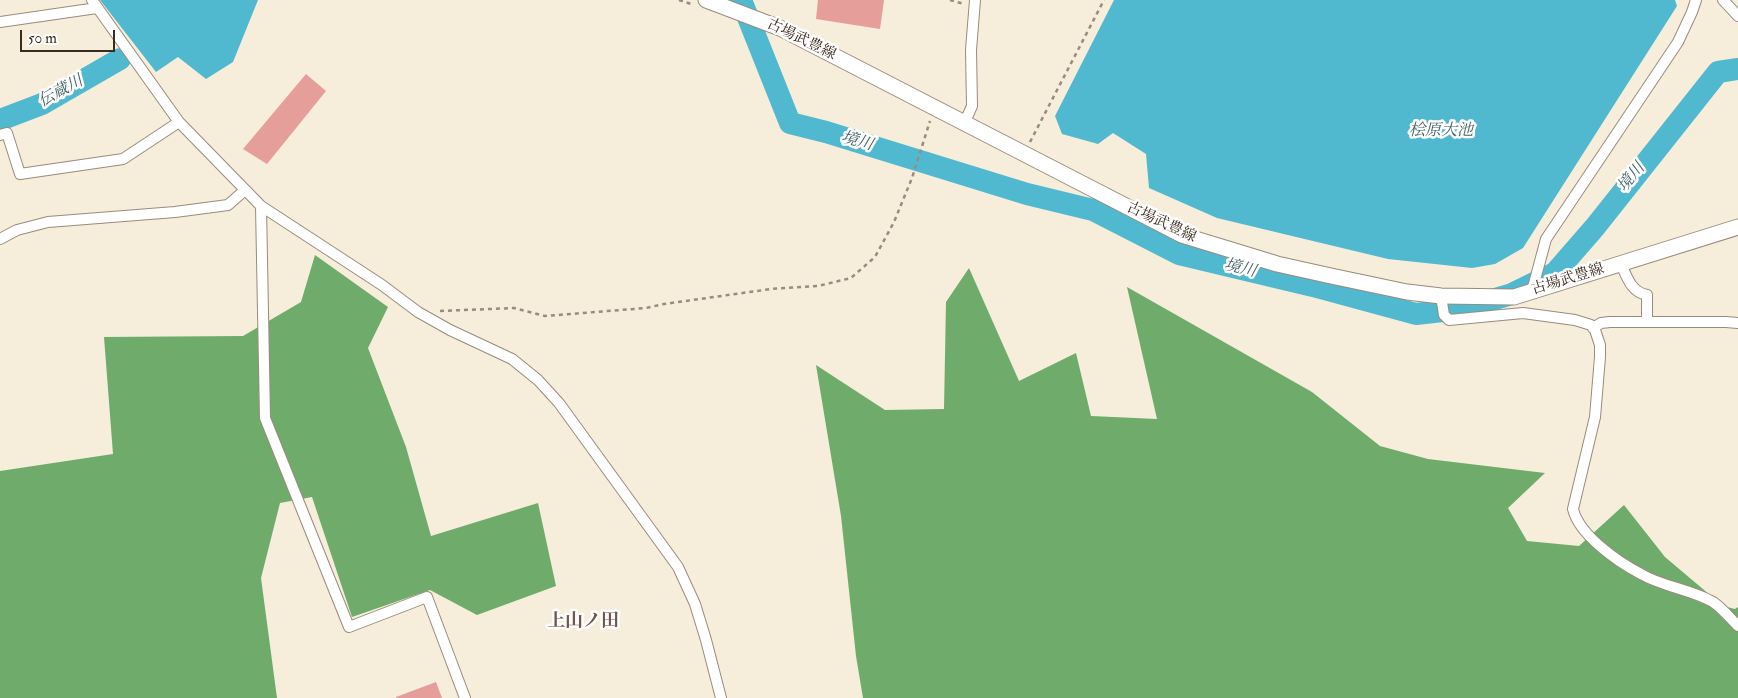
<!DOCTYPE html>
<meta charset="utf-8">
<style>
body{margin:0}
#map{position:relative;width:1738px;height:698px;overflow:hidden;background:#f6eddb;font-family:"IM FELL Double Pica",serif}
canvas{display:block}
.scale{position:absolute;left:20px;top:30px;width:95px;height:22px;box-sizing:border-box;border:2px solid #3b2a1e;border-top:0;padding-left:6px;font-size:15px;line-height:18px;white-space:nowrap;color:#3b2a1e;-webkit-text-stroke:4px #fff;paint-order:stroke}
</style>
<div id="map">
<canvas width="1738" height="698"></canvas>
<div class="scale">50 m</div>
</div>
<script>
const ctx = document.querySelector('canvas').getContext('2d');
ctx.lineJoin = 'round';
function paint(path, color) { ctx.fillStyle = color; ctx.fill(path, 'evenodd'); }
function strokePath(path, color, width, dash) { ctx.strokeStyle = color; ctx.lineWidth = width; ctx.lineCap = dash ? 'butt' : 'round'; ctx.setLineDash(dash || []); ctx.stroke(path); }
function drawText(font, color, halo, rows, align = 'center') {
  ctx.font = font + ' "IM FELL Double Pica","Noto Serif JP",serif'; ctx.lineWidth = 5; ctx.setLineDash([]); ctx.textBaseline = 'middle'; ctx.strokeStyle = halo; ctx.fillStyle = color; for (const [text, x, y, turn = 0] of rows) {
    ctx.save(); ctx.translate(x, y); ctx.rotate((+turn || 0) * Math.PI / 180); ctx.textAlign = isNaN(turn) ? turn : align; if (halo) ctx.strokeText(text, 0, 0); ctx.fillText(text, 0, 0); ctx.restore();
  }
}
const forest = new Path2D(`
 M 315,255 L 388,307 L 368,348 L 406,447 L 431,536 L 538,503 L 556,586 L 477,615 L 430,590 L 352,617 L 312,497 L 280,503 L 261,578 L 277,698 L 0,698 L 0,471 L 113,454 L 104,337 L 243,336 L 301,302 Z
 M 969,268 L 1019,381 L 1076,353 L 1091,416 L 1157,419 L 1127,287 L 1312,392 L 1380,446 L 1428,459 L 1545,473 L 1508,508 L 1527,541 L 1579,546 L 1624,505 L 1665,557 L 1723,606 L 1735,609 L 1738,607 L 1738,698 L 863,698 L 856,656 L 841,516 L 816,365 L 885,410 L 944,409 L 946,302 Z`);
const water = new Path2D(`
 M 100,0 L 258,0 L 233,62 L 206,79 L 178,57 L 156,72 Z
 M 1114,0 L 1675,0 L 1677,6 L 1523,248 L 1495,264 L 1472,268 L 1388,259 L 1217,218 L 1149,188 L 1146,154 L 1113,133 L 1098,144 L 1062,134 L 1055,116 Z`);
const river = new Path2D(`
 M 741,0 L 790,123 L 826,132 L 1027,194 L 1093,210 L 1179,254 L 1313,286 L 1416,314 L 1461,309 L 1512,294 L 1555,273 L 1595,227 L 1718,72 L 1738,69
 M 0,120 L 42,104 L 120,59`);
const building = new Path2D(`
 M 818,0 L 884,0 L 880,29 L 816,19 Z
 M 306,74 L 326,91 L 267,164 L 243,149 Z
 M 436,682 L 442,698 L 396,698 L 396,697 Z`);
const path = new Path2D(`
 M 679,0 L 694,5
 M 950,0 L 964,4
 M 1030,142 L 1104,0
 M 440,311 L 514,308 L 545,316 L 646,308 L 664,304 L 771,289 L 818,286 L 851,278 L 875,257 L 894,222 L 912,178 L 930,121`);
const minor = new Path2D(`
 M 92,0 L 179,122 L 261,206 L 382,285 L 418,312 L 450,330 L 512,359 L 538,380 L 559,403 L 678,567 L 695,604 L 706,640 L 721,698
 M 1723,0 L 1738,16
 M 0,22 L 97,8
 M 964,124 L 972,106 L 971,50 L 975,0
 M 0,135 L 7,133 L 20,174 L 123,159 L 179,122
 M 261,206 L 265,418 L 349,627 L 427,597 L 465,698
 M 0,239 L 17,230 L 48,222 L 175,212 L 228,205 L 245,190
 M 1621,264 C 1627,277 1631,292 1647,295 L 1647,322
 M 1532,291 L 1546,239 L 1678,42 L 1692,12 L 1696,0
 M 1441,296 L 1444,315 L 1449,320 L 1523,313 L 1575,320 L 1591,325 L 1595,330 L 1600,345 L 1600,357 L 1595,417 L 1573,509 C 1579,535 1618,562 1641,574 C 1663,587 1690,589 1713,602 C 1722,608 1730,618 1738,626
 M 1593,328 L 1601,323 L 1610,322 L 1726,322 L 1738,323`);
const secondary = new Path2D(`
 M 706,0 L 780,28 L 1182,235 L 1277,264 L 1331,276 L 1407,292 L 1441,296 L 1514,297 L 1738,227`);
const streetNames = [
 ["古場武豊線",801,40,26],
 ["古場武豊線",1161,223,25],
 ["古場武豊線",1568,280,-17]
];
const waterNames = [
 ["伝蔵川",61,92,-29],
 ["桧原大池",1441,132],
 ["境川",857,142,16],
 ["境川",1632,178,-51],
 ["境川",1240,269,14]
];
const quarterNames = [
 ["上山ノ田",583,622]
];
paint(forest, '#6fac6c');
paint(water, '#51b9cf');
strokePath(river, '#51b9cf', 22);
paint(building, '#e59e9a');
strokePath(minor, '#988c7c', 12);
strokePath(secondary, '#988c7c', 17);
strokePath(path, '#988c7c', 2.5, [4, 4]);
strokePath(minor, '#fff', 10);
strokePath(secondary, '#fff', 15);
drawText('15px', '#3b2a1e', '#fff', streetNames);
drawText('italic 16px', '#446365', '#fff', waterNames);
drawText('bold 18px', '#765349', '#fff', quarterNames);
</script>
